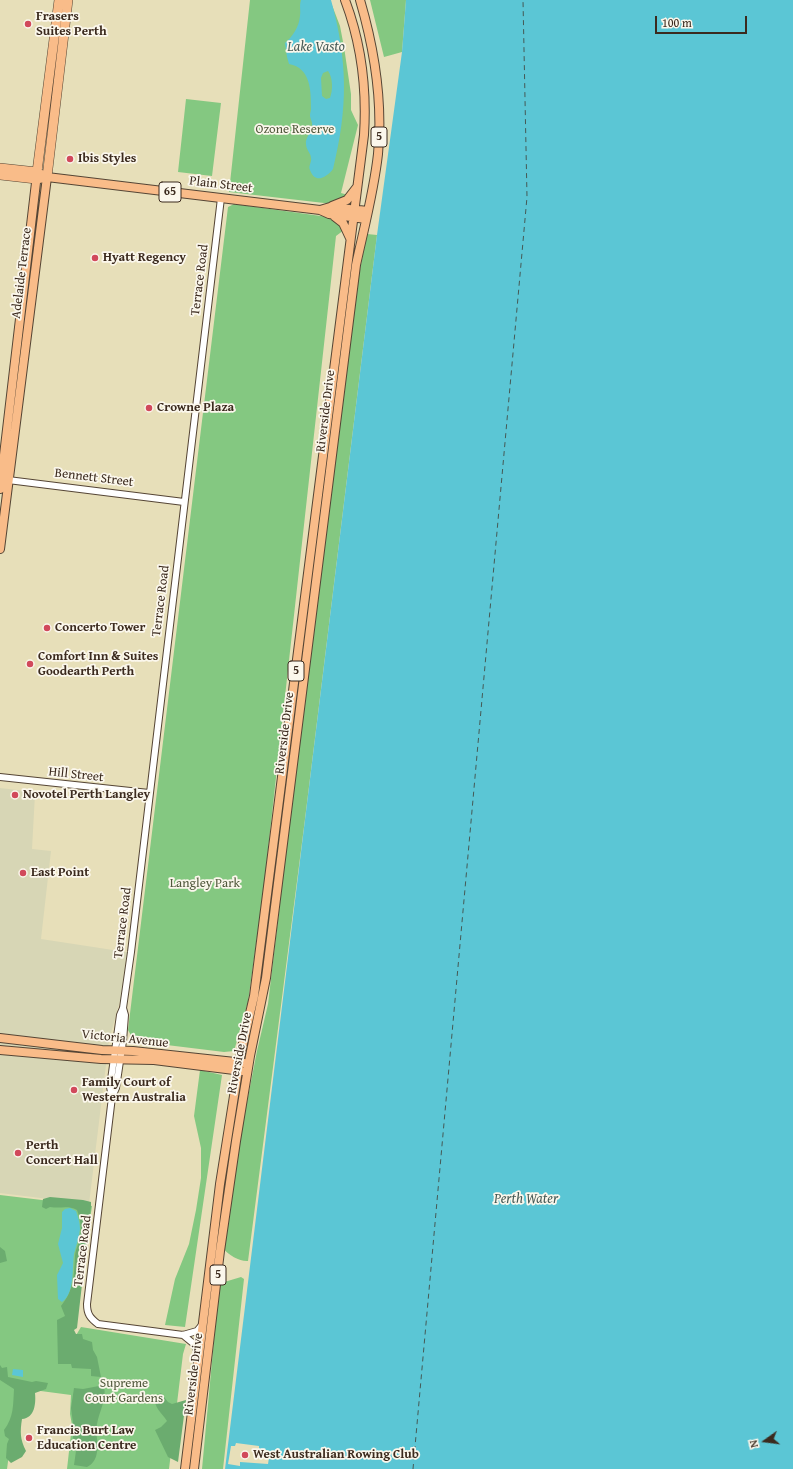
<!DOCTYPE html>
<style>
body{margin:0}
#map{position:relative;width:793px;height:1469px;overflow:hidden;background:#e7dfb9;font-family:"Gentium Book Plus",serif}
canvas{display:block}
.north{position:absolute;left:745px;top:1421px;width:40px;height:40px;-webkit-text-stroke:3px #fbf7ec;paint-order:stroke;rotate:256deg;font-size:11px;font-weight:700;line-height:16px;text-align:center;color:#3b2a1e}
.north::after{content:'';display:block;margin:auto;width:14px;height:18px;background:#3b2a1e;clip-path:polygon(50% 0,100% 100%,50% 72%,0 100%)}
.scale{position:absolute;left:655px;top:16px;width:92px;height:18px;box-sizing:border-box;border:2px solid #3b2a1e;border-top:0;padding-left:5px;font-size:12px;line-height:14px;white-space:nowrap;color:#3b2a1e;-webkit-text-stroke:3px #fbf7ec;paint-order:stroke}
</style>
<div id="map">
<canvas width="793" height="1469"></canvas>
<div class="north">N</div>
<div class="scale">100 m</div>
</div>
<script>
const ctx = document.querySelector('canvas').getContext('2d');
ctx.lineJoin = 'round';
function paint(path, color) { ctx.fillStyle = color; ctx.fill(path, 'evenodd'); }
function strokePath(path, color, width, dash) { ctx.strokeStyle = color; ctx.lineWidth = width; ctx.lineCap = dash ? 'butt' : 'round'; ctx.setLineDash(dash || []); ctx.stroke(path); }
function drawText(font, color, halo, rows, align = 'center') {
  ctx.font = font + ' "Gentium Book Plus",serif'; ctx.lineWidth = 3.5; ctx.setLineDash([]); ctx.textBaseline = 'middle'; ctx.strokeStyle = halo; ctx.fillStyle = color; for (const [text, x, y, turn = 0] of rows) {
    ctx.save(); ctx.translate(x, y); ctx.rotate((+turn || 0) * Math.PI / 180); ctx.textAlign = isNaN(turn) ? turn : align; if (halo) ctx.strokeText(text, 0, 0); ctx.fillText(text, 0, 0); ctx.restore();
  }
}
const built = new Path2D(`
 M 0,788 L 34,792 L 35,794 L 32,849 L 51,851 L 41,939 L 126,952 L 134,951 L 109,1040 L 89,1204 L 0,1193 Z`);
const green = new Path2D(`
 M 250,0 L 330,0 L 340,26 L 344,47 L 351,94 L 351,110 L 358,125 L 341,193 L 348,195 L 334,203 L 324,203 L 229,192 Z
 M 370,0 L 406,0 L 402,52 L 384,57 Z
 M 186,99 L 221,103 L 212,176 L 178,172 Z
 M 234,204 L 328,217 L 336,221 L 344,230 L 336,236 L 264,886 L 248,1002 L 234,1051 L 224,1052 L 134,1041 L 128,1030 L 228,207 Z
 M 367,234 L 377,235 L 304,827 L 248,1261 C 241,1262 228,1255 224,1249 L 238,1148 L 257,1051 L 268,1004 L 307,675 L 358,280 Z
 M 200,1070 L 222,1075 L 185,1327 L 165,1325 L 175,1279 L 189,1244 L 196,1210 L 201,1178 L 201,1148 L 194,1116 Z
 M 0,1195 L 92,1206 L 72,1342 L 81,1327 L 186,1344 L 183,1354 L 169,1469 L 67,1469 L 72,1425 L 70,1414 L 71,1395 L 18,1388 L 7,1469 L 0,1469 Z
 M 241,1277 L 244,1279 L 223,1469 L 202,1469 L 219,1286 L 221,1283 Z`);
const forest = new Path2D(`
 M 50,1197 L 83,1200 L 91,1202 L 91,1206 L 77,1328 L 74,1330 L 76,1334 L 82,1334 L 83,1339 L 92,1342 L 93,1350 L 97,1357 L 101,1377 L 91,1376 L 91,1369 L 72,1368 L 71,1364 L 58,1364 L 57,1320 L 65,1316 L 61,1306 C 74,1290 74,1276 75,1256 C 75,1251 78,1246 79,1241 C 82,1231 81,1220 77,1210 C 67,1205 61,1209 50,1207 L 46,1209 L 42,1207 L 43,1199 Z
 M 0,1247 L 5,1251 L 7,1261 L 0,1263 Z
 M 0,1365 L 2,1368 L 7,1367 L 8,1377 L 32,1382 L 36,1381 L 48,1383 L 46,1389 L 35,1393 C 36,1403 35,1418 22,1419 C 20,1432 20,1439 26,1451 L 22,1457 L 11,1463 L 6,1458 L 7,1444 L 9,1439 L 5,1436 L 4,1430 C 14,1417 13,1405 14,1389 L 0,1380 Z
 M 99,1386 L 104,1387 C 107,1399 99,1412 97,1424 C 95,1434 99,1444 97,1452 C 96,1459 93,1464 87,1467 L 74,1465 L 76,1451 L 73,1437 L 73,1423 L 71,1408 L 74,1388 L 83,1389 Z
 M 161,1393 L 168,1402 L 172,1404 L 186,1400 L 178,1462 L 168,1457 L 155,1430 L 161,1427 L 167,1421 C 162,1413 153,1407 155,1396 Z`);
const water = new Path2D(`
 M 301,0 L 331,0 C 348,61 348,108 333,169 C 326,178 315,184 310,170 C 308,166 312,162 311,158 C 311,153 306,150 306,144 C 305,138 311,133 312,127 C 313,122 310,119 310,115 C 310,113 311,111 311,109 C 311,91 311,68 289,64 L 287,57 L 285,43 C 293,36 299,27 300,16 C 301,10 299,6 301,0 ZM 328,71 C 333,78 333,90 330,98 L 326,99 L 322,96 L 321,78 L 323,73 Z
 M 406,0 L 793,0 L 793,1469 L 225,1469 L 377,235 L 402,52 Z
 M 70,1208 L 76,1211 C 78,1217 80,1223 80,1229 C 79,1238 76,1246 74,1254 C 72,1268 75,1293 62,1302 L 58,1299 L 57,1275 L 63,1263 L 58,1244 L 62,1228 L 62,1212 L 65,1209 Z
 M 13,1369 L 23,1370 L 23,1377 L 12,1375 Z`);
const pier = new Path2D(`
 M 236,1443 L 259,1446 L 259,1449 L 270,1451 L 268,1464 L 240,1462 L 240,1466 L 228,1464 L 231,1446 L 235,1446 Z`);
const ferry = new Path2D(`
 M 413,1469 L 527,197 L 523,0`);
const minor = new Path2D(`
 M 8,480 L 184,502
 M 0,777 L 149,793
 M 123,1008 L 125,1015 L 123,1041 L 116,1088 L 112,1097 L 87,1304 C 87,1314 90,1318 98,1324 L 183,1335 L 197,1331 L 202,1325
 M 112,1097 L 110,1087 L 120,1015 L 123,1008 L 131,952 L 221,198
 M 183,1335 L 194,1344 L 198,1353`);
const major = new Path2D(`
 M 332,206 L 347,200 L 357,187
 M 320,210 L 330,207 L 368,211
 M 334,216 L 343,223 L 350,238
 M 0,489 L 37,174
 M 0,549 L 47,177 L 320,210 L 329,214 L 366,219
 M 0,1038 L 102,1050 L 133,1051 L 244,1063
 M 0,1050 L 101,1059 L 154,1060 L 242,1071
 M 185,1469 L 220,1184 L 241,1052 L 254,996 L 364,135 C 367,88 362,45 345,0
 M 194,1469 L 220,1251 L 236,1141 L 250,1056 L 266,978 L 356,265 C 364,228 374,191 378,154 C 383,101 375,51 360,0`);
const highway = new Path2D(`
 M 0,168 L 37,172 L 42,175
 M 37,172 L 59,0
 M 0,175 L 36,179 L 47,177
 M 47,177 L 68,0`);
const markers = [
 [28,24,4,"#d1495b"],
 [70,159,4,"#d1495b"],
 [95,258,4,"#d1495b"],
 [149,408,4,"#d1495b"],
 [47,628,4,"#d1495b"],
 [30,664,4,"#d1495b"],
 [15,795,4,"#d1495b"],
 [23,873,4,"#d1495b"],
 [74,1090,4,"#d1495b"],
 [18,1153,4,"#d1495b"],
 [29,1438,4,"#d1495b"],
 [245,1455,4,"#d1495b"]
];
const shields = [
 [379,137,16],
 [170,192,22],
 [296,671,16],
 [218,1275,16]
];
const shieldNames = [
 ["5",379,137],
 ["65",170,192],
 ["5",296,671],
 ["5",218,1275]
];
const poiNames = [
 ["Frasers",36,17],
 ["Suites Perth",36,32],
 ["Ibis Styles",78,159],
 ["Hyatt Regency",103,258],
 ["Crowne Plaza",157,408],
 ["Concerto Tower",55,628],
 ["Comfort Inn & Suites",38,657],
 ["Goodearth Perth",38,672],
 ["Novotel Perth Langley",23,795],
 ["East Point",31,873],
 ["Family Court of",82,1083],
 ["Western Australia",82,1098],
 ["Perth",26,1146],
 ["Concert Hall",26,1161],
 ["Francis Burt Law",37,1431],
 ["Education Centre",37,1446],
 ["West Australian Rowing Club",253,1455]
];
const parkNames = [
 ["Ozone Reserve",295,130],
 ["Langley Park",205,884],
 ["Supreme",124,1384],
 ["Court Gardens",124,1399]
];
const streetNames = [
 ["Plain Street",221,185,7],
 ["Adelaide Terrace",22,273,-83],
 ["Terrace Road",200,280,-83],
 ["Riverside Drive",326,411,-83],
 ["Bennett Street",94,478,7],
 ["Terrace Road",161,601,-83],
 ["Riverside Drive",285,733,-83],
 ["Hill Street",76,775,6],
 ["Terrace Road",123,923,-83],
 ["Victoria Avenue",125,1039,6],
 ["Riverside Drive",240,1053,-79],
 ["Terrace Road",83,1251,-83],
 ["Riverside Drive",194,1374,-83]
];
const waterNames = [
 ["Lake Vasto",316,47],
 ["Perth Water",526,1199]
];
paint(built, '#d7d6b5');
paint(green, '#84c881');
paint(forest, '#6bac6f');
paint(water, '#5bc6d5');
paint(pier, '#e7dfb9');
strokePath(ferry, '#455955', 1, [5, 4]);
strokePath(minor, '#554535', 8);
strokePath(major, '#554535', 10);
strokePath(highway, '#554535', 10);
strokePath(minor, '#fff', 6);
strokePath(major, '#f9bc89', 8);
strokePath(highway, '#f9bc89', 9);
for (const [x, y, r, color] of markers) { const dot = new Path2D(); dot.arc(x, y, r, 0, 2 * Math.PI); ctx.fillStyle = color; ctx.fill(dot); strokePath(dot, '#fbf7ec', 1.5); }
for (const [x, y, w] of shields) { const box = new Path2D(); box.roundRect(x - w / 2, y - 10, w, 20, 3); ctx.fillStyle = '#fbf7ec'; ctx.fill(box); strokePath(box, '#3b2a1e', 1); }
drawText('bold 12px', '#3b2a1e', null, shieldNames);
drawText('bold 13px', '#3b2a1e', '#fbf7ec', poiNames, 'left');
drawText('13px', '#51593c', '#fbf7ec', parkNames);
drawText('13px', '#3b2a1e', '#fbf7ec', streetNames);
drawText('italic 14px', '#455955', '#fbf7ec', waterNames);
</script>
